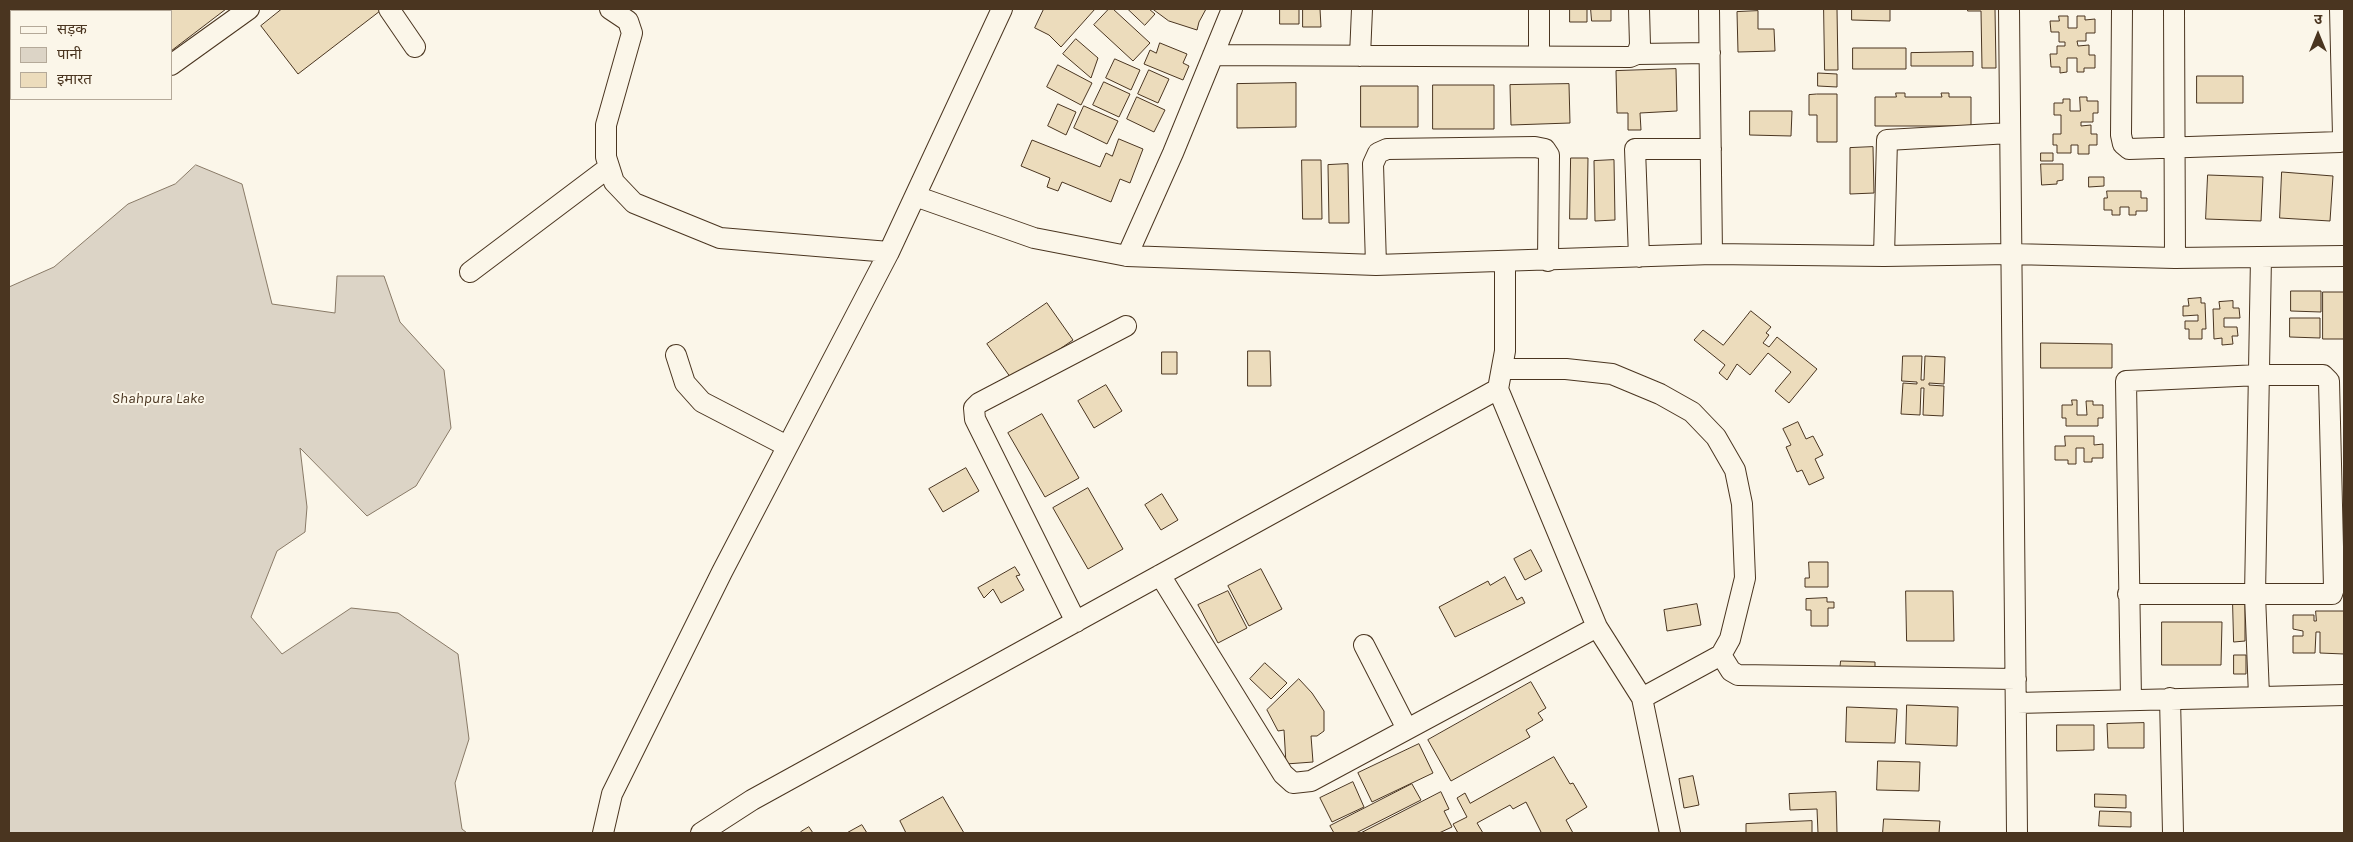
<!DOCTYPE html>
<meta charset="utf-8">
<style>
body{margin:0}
#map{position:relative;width:2353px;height:842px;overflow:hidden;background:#fbf6e9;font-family:Karla,"Noto Sans Devanagari",sans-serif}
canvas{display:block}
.frame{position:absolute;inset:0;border:10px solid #4a3520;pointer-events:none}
.legend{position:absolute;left:10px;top:10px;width:162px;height:90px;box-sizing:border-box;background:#fbf6e9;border:1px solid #b4a999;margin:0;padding:6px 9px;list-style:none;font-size:15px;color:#4a3520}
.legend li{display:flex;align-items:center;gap:10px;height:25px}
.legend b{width:25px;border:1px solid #b4a999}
.north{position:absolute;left:2293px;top:10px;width:50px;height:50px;-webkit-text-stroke:4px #fbf6e9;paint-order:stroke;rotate:0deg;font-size:14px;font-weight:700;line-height:20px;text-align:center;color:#4a3520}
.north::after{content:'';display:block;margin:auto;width:18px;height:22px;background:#4a3520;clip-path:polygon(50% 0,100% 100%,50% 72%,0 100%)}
</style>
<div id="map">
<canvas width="2353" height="842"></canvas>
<div class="frame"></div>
<ul class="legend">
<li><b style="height:6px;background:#fbf6e9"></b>सड़क</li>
<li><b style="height:14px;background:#dcd4c6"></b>पानी</li>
<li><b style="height:14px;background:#ecdcbc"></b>इमारत</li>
</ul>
<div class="north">उ</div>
</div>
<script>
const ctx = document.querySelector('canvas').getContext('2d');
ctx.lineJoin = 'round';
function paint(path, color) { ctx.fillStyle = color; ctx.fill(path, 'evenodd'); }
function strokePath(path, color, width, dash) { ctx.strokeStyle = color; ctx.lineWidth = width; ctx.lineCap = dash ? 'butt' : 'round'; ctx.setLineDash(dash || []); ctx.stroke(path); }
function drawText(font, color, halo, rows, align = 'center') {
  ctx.font = font + ' Karla,sans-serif'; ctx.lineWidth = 4; ctx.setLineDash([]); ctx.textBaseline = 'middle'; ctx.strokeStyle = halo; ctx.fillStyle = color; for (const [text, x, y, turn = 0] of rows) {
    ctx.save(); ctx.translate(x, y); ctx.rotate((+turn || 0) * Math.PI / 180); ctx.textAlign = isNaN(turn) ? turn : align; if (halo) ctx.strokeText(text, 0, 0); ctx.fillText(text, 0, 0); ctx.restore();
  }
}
const water = new Path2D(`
 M 196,165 L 242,184 L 272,304 L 335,313 L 337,276 L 384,276 L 400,322 L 444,370 L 451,428 L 416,486 L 367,516 L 300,448 L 307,507 L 305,532 L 277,551 L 251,617 L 282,654 L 351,608 L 398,613 L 458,654 L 469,739 L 455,783 L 462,829 L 467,833 L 9,833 L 9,287 L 54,267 L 128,204 L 175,184 Z`);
const building = new Path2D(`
 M 82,9 L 226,9 L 171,51 L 171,11 L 84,11 Z
 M 282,9 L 378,9 L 380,11 L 298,74 L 261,26 Z
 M 1044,9 L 1095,9 L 1061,47 L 1049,35 L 1035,28 Z
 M 1109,9 L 1113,9 L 1150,43 L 1133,61 L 1094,25 Z
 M 1128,9 L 1149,9 L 1155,14 L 1145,25 Z
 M 1153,9 L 1206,9 L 1199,22 L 1197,30 L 1169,21 Z
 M 1280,9 L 1299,9 L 1299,24 L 1280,24 Z
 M 1303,9 L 1320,9 L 1321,27 L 1303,27 Z
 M 1570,9 L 1587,9 L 1587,22 L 1570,22 Z
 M 1591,9 L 1611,9 L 1611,21 L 1592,21 Z
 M 1824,9 L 1837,9 L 1838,70 L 1825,70 Z
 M 1852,9 L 1890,9 L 1890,21 L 1852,20 Z
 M 1968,9 L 1995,9 L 1996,68 L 1982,68 L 1981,11 L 1968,11 Z
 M 1758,11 L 1758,29 L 1774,29 L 1775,51 L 1738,52 L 1737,12 Z
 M 2059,16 L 2068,16 L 2068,28 L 2077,28 L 2077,16 L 2085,16 L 2085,20 L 2095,19 L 2095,33 L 2086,33 L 2086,41 L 2077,41 L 2078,46 L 2089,45 L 2089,55 L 2095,55 L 2095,68 L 2084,68 L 2084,72 L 2077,72 L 2077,58 L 2067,58 L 2067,72 L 2060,73 L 2060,67 L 2051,67 L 2050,54 L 2057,54 L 2057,46 L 2065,46 L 2065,42 L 2059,42 L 2059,32 L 2051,32 L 2050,21 L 2059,21 Z
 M 1076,39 L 1098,58 L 1091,78 L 1063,54 Z
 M 1160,43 L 1187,54 L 1183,63 L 1189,66 L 1183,80 L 1144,64 L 1150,50 L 1156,53 Z
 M 1853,48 L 1906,48 L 1906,69 L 1853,69 Z
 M 1973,52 L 1973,66 L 1911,66 L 1911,53 Z
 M 1115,59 L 1140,70 L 1131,90 L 1106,78 Z
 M 1058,65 L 1092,83 L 1081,105 L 1047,87 Z
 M 1676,69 L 1677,111 L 1640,113 L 1641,130 L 1628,130 L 1628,113 L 1617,113 L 1616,71 Z
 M 1149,70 L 1169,79 L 1158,103 L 1138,94 Z
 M 1818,73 L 1837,74 L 1837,87 L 1818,86 Z
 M 2197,76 L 2243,76 L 2243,103 L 2197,103 Z
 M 1104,82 L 1130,94 L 1119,117 L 1093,105 Z
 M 1296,83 L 1296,127 L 1237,128 L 1237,84 Z
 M 1569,84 L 1570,123 L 1511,125 L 1510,85 Z
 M 1433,85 L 1494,85 L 1494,129 L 1433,129 Z
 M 1361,86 L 1418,86 L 1418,127 L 1361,127 Z
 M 1896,93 L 1905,93 L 1905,97 L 1942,97 L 1941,93 L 1949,93 L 1949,97 L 1971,97 L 1971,126 L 1875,126 L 1875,97 L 1896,97 Z
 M 1817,94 L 1837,94 L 1837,142 L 1817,142 L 1817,115 L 1809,115 L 1809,95 Z
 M 1137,97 L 1165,110 L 1154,132 L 1127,119 Z
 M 2080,97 L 2087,97 L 2087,101 L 2098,101 L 2098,113 L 2093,113 L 2093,122 L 2081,122 L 2081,126 L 2091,125 L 2091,134 L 2097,134 L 2097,145 L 2089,145 L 2089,154 L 2078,154 L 2078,145 L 2071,145 L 2071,153 L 2057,153 L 2057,145 L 2053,145 L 2053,134 L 2061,134 L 2061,115 L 2054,115 L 2054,103 L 2063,103 L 2063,99 L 2070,99 L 2070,111 L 2080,111 Z
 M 1058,104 L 1076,112 L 1066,135 L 1048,126 Z
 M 1084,106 L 1118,121 L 1107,144 L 1074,128 Z
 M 1750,111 L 1792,111 L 1791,136 L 1750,135 Z
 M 1119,139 L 1143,149 L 1130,183 L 1120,179 L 1111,202 L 1062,182 L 1058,191 L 1047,187 L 1050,178 L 1021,166 L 1032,140 L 1100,167 L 1106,153 L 1112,156 Z
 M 1873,147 L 1874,193 L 1850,194 L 1850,148 Z
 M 2041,153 L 2053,153 L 2053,161 L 2041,161 Z
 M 1571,158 L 1588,158 L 1587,219 L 1570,219 Z
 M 1302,160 L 1321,160 L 1322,219 L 1303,219 Z
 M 1614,160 L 1615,220 L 1595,221 L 1594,161 Z
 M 1348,164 L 1349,223 L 1329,223 L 1328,165 Z
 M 2041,164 L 2063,164 L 2063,180 L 2057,181 L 2057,184 L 2042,185 Z
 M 2282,172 L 2333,176 L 2330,221 L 2280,218 Z
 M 2208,175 L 2263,177 L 2261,221 L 2206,219 Z
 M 2089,177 L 2104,177 L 2104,186 L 2089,187 Z
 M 2107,191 L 2141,191 L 2141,198 L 2147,198 L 2147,211 L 2136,211 L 2136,215 L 2129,215 L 2129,207 L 2120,207 L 2120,215 L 2112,215 L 2112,210 L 2104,210 L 2104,198 L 2107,198 Z
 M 2291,291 L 2321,291 L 2321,312 L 2291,311 Z
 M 2323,292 L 2344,292 L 2344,339 L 2323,339 Z
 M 2201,298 L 2201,303 L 2205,303 L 2206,329 L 2202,329 L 2202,339 L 2189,339 L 2189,329 L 2185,329 L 2185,321 L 2198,321 L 2198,315 L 2183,316 L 2183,306 L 2189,306 L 2188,299 Z
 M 2233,301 L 2233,308 L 2239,308 L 2240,318 L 2224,318 L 2224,327 L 2237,327 L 2238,336 L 2232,336 L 2233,344 L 2222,345 L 2222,338 L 2214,339 L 2213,309 L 2220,309 L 2219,302 Z
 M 1047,303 L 1073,340 L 1013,381 L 987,344 Z
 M 1751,311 L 1771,327 L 1766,333 L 1769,335 L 1763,343 L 1769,347 L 1777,337 L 1817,369 L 1789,403 L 1775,391 L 1791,372 L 1768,353 L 1750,375 L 1737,364 L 1727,380 L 1719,373 L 1725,365 L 1694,340 L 1703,330 L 1723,345 Z
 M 2290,318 L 2320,318 L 2320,338 L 2290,337 Z
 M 2041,343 L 2112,344 L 2112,368 L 2041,368 Z
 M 1248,351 L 1270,351 L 1271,386 L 1248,386 Z
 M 1162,352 L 1177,352 L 1177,374 L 1162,374 Z
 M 1903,356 L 1922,356 L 1921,380 L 1924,380 L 1925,356 L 1945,357 L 1944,384 L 1929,383 L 1929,385 L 1944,386 L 1943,416 L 1923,415 L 1924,388 L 1921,388 L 1920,415 L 1901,414 L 1903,383 L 1917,384 L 1917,382 L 1902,381 Z
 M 1106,385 L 1122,411 L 1094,428 L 1078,401 Z
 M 2072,400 L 2077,400 L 2077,415 L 2087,415 L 2086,401 L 2093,401 L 2093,405 L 2103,405 L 2103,418 L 2098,418 L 2098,426 L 2066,426 L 2066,418 L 2062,418 L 2062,405 L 2072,405 Z
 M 1042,414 L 1079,478 L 1045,497 L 1008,433 Z
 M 1798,422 L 1806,439 L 1813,436 L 1823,455 L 1815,459 L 1824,478 L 1809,485 L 1802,470 L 1797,472 L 1786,447 L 1791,445 L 1783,429 Z
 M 2065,436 L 2094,436 L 2094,445 L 2103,444 L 2103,458 L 2092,458 L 2092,462 L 2084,462 L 2084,448 L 2076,448 L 2076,464 L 2068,464 L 2068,460 L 2055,460 L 2055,446 L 2065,446 Z
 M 966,468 L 979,491 L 943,512 L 929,489 Z
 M 1088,488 L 1123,549 L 1088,569 L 1053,508 Z
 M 1162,494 L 1178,520 L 1161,530 L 1145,505 Z
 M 1531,550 L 1542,571 L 1525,580 L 1514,559 Z
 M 1809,562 L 1828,562 L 1828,587 L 1805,587 L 1805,578 L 1809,578 Z
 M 1015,567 L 1020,575 L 1016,576 L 1024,590 L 1001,603 L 993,589 L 984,598 L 978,588 Z
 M 1261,569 L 1282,609 L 1249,626 L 1228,586 Z
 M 1505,577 L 1517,600 L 1522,597 L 1525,603 L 1455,637 L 1439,607 L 1488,581 L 1490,585 Z
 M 1228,591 L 1247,628 L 1218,643 L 1198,605 Z
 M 1906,591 L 1953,591 L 1954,641 L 1907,641 Z
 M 1827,598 L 1827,602 L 1834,602 L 1834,608 L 1828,608 L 1828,626 L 1811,626 L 1811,610 L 1806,610 L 1806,599 Z
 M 1697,604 L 1701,625 L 1667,631 L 1664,610 Z
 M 2233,604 L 2245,604 L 2245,641 L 2234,642 Z
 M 2316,611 L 2344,611 L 2344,654 L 2320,653 L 2320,632 L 2316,632 L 2315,653 L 2293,653 L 2293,636 L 2303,636 L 2303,631 L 2293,629 L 2293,615 L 2314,615 L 2314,621 L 2316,621 Z
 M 2162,622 L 2222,622 L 2221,665 L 2162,665 Z
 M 2234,655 L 2246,655 L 2246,674 L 2234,674 Z
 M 1841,661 L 1875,662 L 1875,671 L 1840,670 Z
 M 1265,663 L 1287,683 L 1271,699 L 1250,679 Z
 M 1299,679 L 1312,693 L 1324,711 L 1324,731 L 1317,736 L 1311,736 L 1313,762 L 1286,764 L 1284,730 L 1278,731 L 1267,710 Z
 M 1531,682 L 1546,708 L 1538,713 L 1543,720 L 1526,730 L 1530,737 L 1451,781 L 1428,740 Z
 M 1907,705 L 1958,707 L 1957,746 L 1906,744 Z
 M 1847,707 L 1897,709 L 1895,743 L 1846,742 Z
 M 2144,723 L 2144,748 L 2108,748 L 2107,724 Z
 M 2057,725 L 2094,725 L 2094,750 L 2057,751 Z
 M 1419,744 L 1433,773 L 1372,802 L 1358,773 Z
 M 1554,757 L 1570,784 L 1573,783 L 1587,807 L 1566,820 L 1573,833 L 1540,833 L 1541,832 L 1526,802 L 1513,809 L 1510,805 L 1477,823 L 1483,833 L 1458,833 L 1453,824 L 1467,817 L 1457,798 L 1465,793 L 1470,803 Z
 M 1878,761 L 1920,762 L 1919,791 L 1877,790 Z
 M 1693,776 L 1699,805 L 1684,808 L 1679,779 Z
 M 1353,782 L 1364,807 L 1332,822 L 1320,798 Z
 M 1412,784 L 1421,800 L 1356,833 L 1334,833 L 1330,826 Z
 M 1441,792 L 1449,809 L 1444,811 L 1452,827 L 1439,833 L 1361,833 Z
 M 1836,792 L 1837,833 L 1818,833 L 1817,809 L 1790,810 L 1789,794 Z
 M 2095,794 L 2126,795 L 2126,808 L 2095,807 Z
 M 943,797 L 964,833 L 906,833 L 900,821 Z
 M 2100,811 L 2131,812 L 2131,827 L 2099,826 Z
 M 1884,819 L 1940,821 L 1939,833 L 1883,833 Z
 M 1812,821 L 1812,833 L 1746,833 L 1746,824 Z
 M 862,825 L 867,833 L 847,833 Z
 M 809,827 L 813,833 L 802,833 L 801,832 Z`);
const minor = new Path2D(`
 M 389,9 L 415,47
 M 610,9 L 628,21 L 632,33 L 606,125 L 606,157 L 614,182 L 634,203 L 720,238 L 889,252
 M 1539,9 L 1539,56
 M 1709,9 L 1712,254
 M 2009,9 L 2017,833
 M 2122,9 L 2121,135 L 2123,144 L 2129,149 L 2340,142 L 2343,136 L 2340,9
 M 2174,9 L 2175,258
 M 1637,54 L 1710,53
 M 1213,55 L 1630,57 L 1637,54 L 1640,45 L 1639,9
 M 1360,56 L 1362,9
 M 171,65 L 249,9
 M 915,196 L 1034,238 L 1127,256 L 1376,265 L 1712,254 L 1884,256 L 2011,254 L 2175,258 L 2344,256
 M 1127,256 L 1173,153 L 1232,9
 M 1884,256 L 1887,140 L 2010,133
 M 1639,257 L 1635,149 L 1711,149
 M 1376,265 L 1373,164 L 1378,153 L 1387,149 L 1535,147 L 1545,149 L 1549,155 L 1548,261
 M 470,272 L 608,168
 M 676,355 L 685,383 L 702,402 L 787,446
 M 1503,369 L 1566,369 L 1612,374 L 1660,394 L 1692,412 L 1716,437 L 1735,470 L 1742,504 L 1745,578 L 1730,639 L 1721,655 L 1642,698
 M 1498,389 L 1597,627 L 1642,698 L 1670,833
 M 1160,575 L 1283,774 L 1293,783 L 1311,781 L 1597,627
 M 2128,594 L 2332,594 L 2334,588 L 2329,381 L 2323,375 L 2260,375 L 2126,381 L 2131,699
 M 1076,622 L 975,419 L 974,408 L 979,403 L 1126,326
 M 1364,645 L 1407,729
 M 1721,655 L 1731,671 L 1738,675 L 2016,679
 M 2259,696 L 2255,595 L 2261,257
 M 2170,698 L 2173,833
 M 2017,703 L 2344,695
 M 603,833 L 612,794 L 722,572 L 889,252 L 1002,9
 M 701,833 L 752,800 L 1498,389 L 1505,351 L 1505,261`);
const waterNames = [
 ["Shahpura Lake",158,399]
];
paint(water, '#dcd4c6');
strokePath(water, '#887966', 1);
paint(building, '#ecdcbc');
strokePath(building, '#4a3520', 1);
strokePath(minor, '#4a3520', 22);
strokePath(minor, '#fbf6e9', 20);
drawText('italic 15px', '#4a3520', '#fbf6e9', waterNames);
</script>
